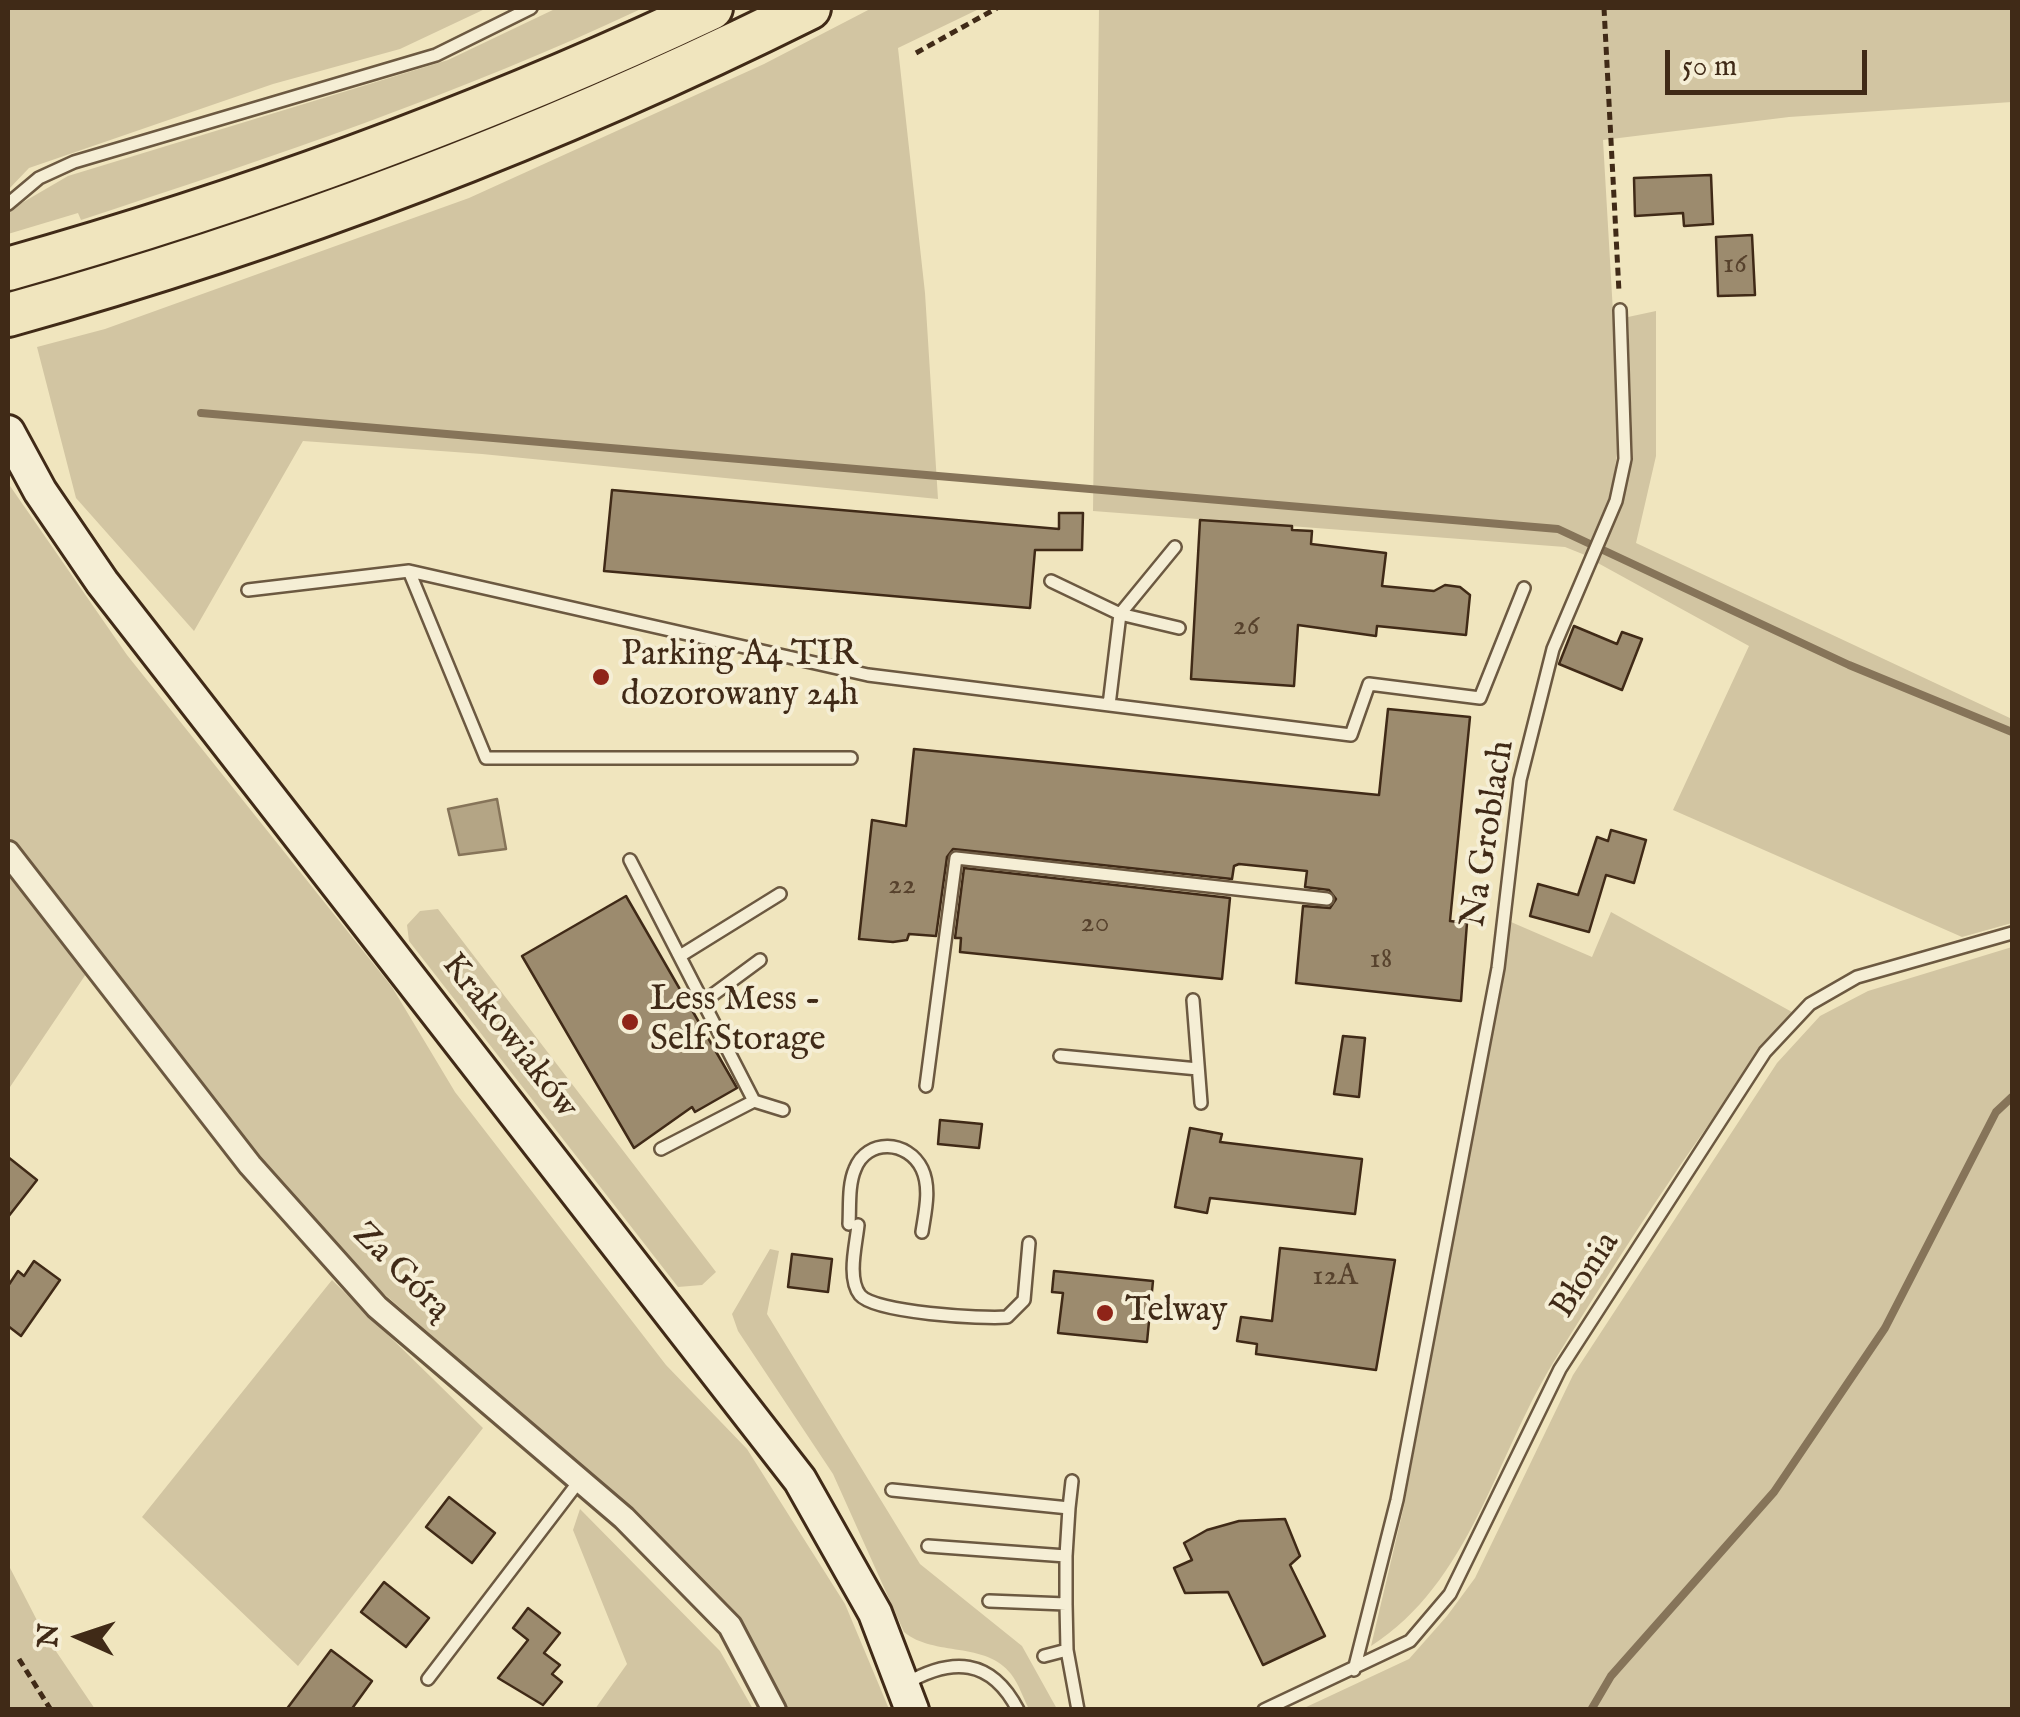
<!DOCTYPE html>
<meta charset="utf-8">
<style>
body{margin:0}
#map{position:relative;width:2020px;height:1717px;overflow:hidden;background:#f0e5be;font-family:"IM FELL English",serif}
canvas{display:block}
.frame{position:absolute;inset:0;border:10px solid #402a17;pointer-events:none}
.north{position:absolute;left:30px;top:1587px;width:100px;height:100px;-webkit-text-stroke:8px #f5eed5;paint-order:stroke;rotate:273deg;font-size:28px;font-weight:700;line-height:40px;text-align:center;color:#402a17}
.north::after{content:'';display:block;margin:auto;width:35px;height:45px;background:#402a17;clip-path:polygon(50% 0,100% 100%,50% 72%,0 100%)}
.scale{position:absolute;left:1665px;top:50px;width:202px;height:45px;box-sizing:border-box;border:5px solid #402a17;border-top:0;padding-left:12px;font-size:30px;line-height:35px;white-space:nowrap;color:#402a17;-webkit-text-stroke:8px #f5eed5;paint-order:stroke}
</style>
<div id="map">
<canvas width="2020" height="1717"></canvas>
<div class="frame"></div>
<div class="north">N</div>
<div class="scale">50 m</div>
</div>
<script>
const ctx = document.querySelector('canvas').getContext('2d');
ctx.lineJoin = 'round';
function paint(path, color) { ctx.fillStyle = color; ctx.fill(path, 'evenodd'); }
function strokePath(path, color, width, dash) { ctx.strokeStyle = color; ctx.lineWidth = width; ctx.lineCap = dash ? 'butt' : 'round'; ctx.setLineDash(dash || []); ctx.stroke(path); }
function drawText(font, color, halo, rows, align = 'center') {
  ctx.font = font + ' "IM FELL English",serif'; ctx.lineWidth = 8; ctx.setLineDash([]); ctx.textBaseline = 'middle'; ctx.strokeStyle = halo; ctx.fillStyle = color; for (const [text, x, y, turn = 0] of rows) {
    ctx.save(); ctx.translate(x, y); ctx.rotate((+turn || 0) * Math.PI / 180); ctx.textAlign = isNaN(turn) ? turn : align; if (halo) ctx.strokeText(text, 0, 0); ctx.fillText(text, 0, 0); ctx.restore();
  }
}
const green = new Path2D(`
 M 8,8 L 487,8 L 400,49 L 273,84 L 29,168 L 8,190 Z
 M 557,8 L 643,8 C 461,94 272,157 81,220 L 78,213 L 8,234 L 8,211 L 68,176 L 448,60 Z
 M 872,8 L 981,8 L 898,48 L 925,293 L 938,499 L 482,454 L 303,441 L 194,631 L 76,498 L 37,347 L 105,329 L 469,198 L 764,64 Z
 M 1099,8 L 2012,8 L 2012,102 L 1789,117 L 1603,140 L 1620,433 L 1610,502 L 1585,555 L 1565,547 L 1093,511 Z
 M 1656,311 L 1656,456 L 1636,543 L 2012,719 L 2012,923 L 1962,937 L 1673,810 L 1749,646 L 1596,562 L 1633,461 L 1628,317 Z
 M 8,483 L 127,655 L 392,987 L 455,1092 L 666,1365 L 747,1449 L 845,1604 L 889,1709 L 787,1709 L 729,1611 L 582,1467 L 374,1285 L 258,1161 L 8,836 Z
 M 8,874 L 86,974 L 8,1090 Z
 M 438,909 L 716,1272 L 702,1285 L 678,1287 L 409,941 L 407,925 L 420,911 Z
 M 1611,912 L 1792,1012 C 1705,1123 1627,1243 1553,1363 C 1495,1458 1470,1583 1371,1646 L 1404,1506 L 1511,922 L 1592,957 Z
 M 2012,947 L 2012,1709 L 1302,1709 L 1409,1659 L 1447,1616 L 1475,1578 L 1573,1375 L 1777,1063 L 1820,1016 L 1868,991 Z
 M 770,1249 L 779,1251 L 767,1314 L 920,1564 L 1022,1646 L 1057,1709 L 1029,1709 C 1023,1698 1019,1684 1011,1674 C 986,1641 934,1657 904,1632 L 833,1474 L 738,1331 L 732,1314 Z
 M 332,1280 L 483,1428 L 298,1666 L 142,1517 Z
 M 580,1509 L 720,1651 L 753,1709 L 595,1709 L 627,1664 L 573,1530 Z
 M 8,1564 L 43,1632 L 95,1709 L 8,1709 Z`);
const water = new Path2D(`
 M 497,799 L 506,849 L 459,855 L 448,809 Z`);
const stream = new Path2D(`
 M 201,413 L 1558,529 L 1849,665 L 2012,732
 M 1591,1710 L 1611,1676 L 1774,1492 L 1885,1328 L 1996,1112 L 2012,1097`);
const building = new Path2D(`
 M 1711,175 L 1713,224 L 1684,226 L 1683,213 L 1635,216 L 1634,178 Z
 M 1752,235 L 1755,295 L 1718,296 L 1716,237 Z
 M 612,490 L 1059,529 L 1059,513 L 1083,513 L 1082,550 L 1035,550 L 1030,608 L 604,571 Z
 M 1200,520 L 1292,526 L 1292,530 L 1312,531 L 1311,544 L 1386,553 L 1382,586 L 1434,591 L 1445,585 L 1460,587 L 1470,595 L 1466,635 L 1377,626 L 1376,636 L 1298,625 L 1294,686 L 1191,679 Z
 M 1574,626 L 1617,644 L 1622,632 L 1642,639 L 1622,690 L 1559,664 Z
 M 1388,709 L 1470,717 L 1450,921 L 1467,923 L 1461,1001 L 1296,983 L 1303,906 L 1330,908 L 1336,899 L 1329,890 L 1305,887 L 1307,871 L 1239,864 L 1234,866 L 1232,879 L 953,849 L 947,857 L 936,936 L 909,934 L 907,940 L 893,942 L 859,939 L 872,820 L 906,826 L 914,749 L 1379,795 Z
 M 1611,830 L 1646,840 L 1634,883 L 1606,875 L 1589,932 L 1530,916 L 1538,884 L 1578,895 L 1597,837 L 1608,841 Z
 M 964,868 L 1230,898 L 1222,979 L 960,952 L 961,938 L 955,938 Z
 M 626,896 L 737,1088 L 695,1112 L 692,1107 L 634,1148 L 522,956 Z
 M 1343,1036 L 1365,1038 L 1359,1097 L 1334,1094 Z
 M 940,1120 L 982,1124 L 979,1148 L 938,1144 Z
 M 1190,1128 L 1222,1134 L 1220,1142 L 1362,1159 L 1355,1214 L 1210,1198 L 1207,1213 L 1175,1207 Z
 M 8,1157 L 37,1180 L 8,1217 Z
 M 1280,1248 L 1395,1260 L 1376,1370 L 1256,1354 L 1257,1344 L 1237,1341 L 1241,1317 L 1272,1321 Z
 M 792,1254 L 832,1259 L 828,1292 L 788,1287 Z
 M 34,1261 L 60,1280 L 21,1336 L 8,1326 L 8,1286 L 18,1271 L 24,1276 Z
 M 1054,1271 L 1153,1281 L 1147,1342 L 1058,1333 L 1063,1293 L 1052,1292 Z
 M 449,1497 L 495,1533 L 472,1563 L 426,1527 Z
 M 1285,1519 L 1300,1556 L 1290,1565 L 1325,1636 L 1263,1665 L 1228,1592 L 1185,1593 L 1174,1568 L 1192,1560 L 1184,1543 L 1207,1530 L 1239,1521 Z
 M 384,1582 L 429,1618 L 406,1647 L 361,1612 Z
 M 528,1608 L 560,1633 L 544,1653 L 560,1665 L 552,1674 L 562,1682 L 543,1705 L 498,1678 L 528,1640 L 513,1628 Z
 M 331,1650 L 372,1681 L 351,1710 L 286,1710 Z`);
const path = new Path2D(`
 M 1604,8 L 1619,292
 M 916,53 L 997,8
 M 19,1659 L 51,1710`);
const service = new Path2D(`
 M 8,204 L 39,178 L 74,162 L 436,55 L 531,8
 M 409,571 L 486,758 L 851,758
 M 1051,581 L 1120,614 L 1179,628
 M 248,590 L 409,571 L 868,675 L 1351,735 L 1369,684 L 1480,698 L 1524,588
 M 1109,705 L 1120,614 L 1175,547
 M 630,860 L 754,1101
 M 680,956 L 780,894
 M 1193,1000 L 1201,1103
 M 703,1002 L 760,960
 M 1060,1056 L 1198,1069
 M 926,1086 L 956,858 L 1327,899
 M 661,1149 L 754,1101 L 783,1110
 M 849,1224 C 850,1207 848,1185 855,1169 C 867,1138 908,1140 922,1169 C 931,1188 925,1212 922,1232
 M 858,1225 C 856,1245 847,1278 860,1295 C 875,1313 982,1319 1007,1317 L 1024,1300 L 1029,1243
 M 892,1490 L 1069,1508 L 1066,1556
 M 1069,1508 L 1072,1481
 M 928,1546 L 1066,1556 L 1066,1604
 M 989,1601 L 1066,1604 L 1067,1650
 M 1044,1656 L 1067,1650 L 1078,1710
 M 1354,1670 L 1397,1500 L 1498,968 L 1520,780 L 1553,649 L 1616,501 L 1625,459 L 1620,310
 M 428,1679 L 580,1480
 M 905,1684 C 952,1657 991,1658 1018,1710
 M 1264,1710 L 1410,1641 L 1450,1594 L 1560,1369 L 1765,1052 L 1810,1004 L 1857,977 L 2012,933`);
const minor = new Path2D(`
 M 8,853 L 250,1165 L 377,1307 L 624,1518 L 730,1626 L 774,1710`);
const secondary = new Path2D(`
 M 8,432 L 40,491 L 102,582 L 800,1480 L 875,1613 L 912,1710`);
const motorway = new Path2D(`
 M 8,269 C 249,201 484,115 711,8
 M 8,315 C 284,238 552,136 809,8`);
const markers = [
 [601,677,10,"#8f2418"],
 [630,1022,10,"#8f2418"],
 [1105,1313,10,"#8f2418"]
];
const numberNames = [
 ["16",1735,266],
 ["26",1246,628],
 ["22",902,887],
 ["20",1095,925],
 ["18",1381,961],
 ["12A",1335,1278]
];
const poiNames = [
 ["Parking A4 TIR",621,657],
 ["dozorowany 24h",621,697],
 ["Less Mess -",650,1002],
 ["Self Storage",650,1042],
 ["Telway",1125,1313]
];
const streetNames = [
 ["Na Groblach",1490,834,-81],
 ["Krakowiaków",508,1037,52],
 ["Za Górą",400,1273,45],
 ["Błonia",1587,1276,-57]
];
paint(green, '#d2c5a2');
paint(water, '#b4a585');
strokePath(water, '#867459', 2.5);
strokePath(stream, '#867459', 8);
paint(building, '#9c8b6e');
strokePath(building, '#402a17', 2.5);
strokePath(service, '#6c5941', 16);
strokePath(minor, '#6c5941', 28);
strokePath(secondary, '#402a17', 38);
strokePath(motorway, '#402a17', 48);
strokePath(path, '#402a17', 5, [8, 5]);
strokePath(service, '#f5eed5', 11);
strokePath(minor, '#f5eed5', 22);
strokePath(secondary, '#f5eed5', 32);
strokePath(motorway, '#f0e5be', 42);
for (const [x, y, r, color] of markers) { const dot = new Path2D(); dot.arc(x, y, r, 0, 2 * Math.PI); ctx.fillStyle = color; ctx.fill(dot); strokePath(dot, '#f5eed5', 4); }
drawText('30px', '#57422d', null, numberNames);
drawText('35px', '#402a17', '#f5eed5', poiNames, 'left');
drawText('35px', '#402a17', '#f5eed5', streetNames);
</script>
